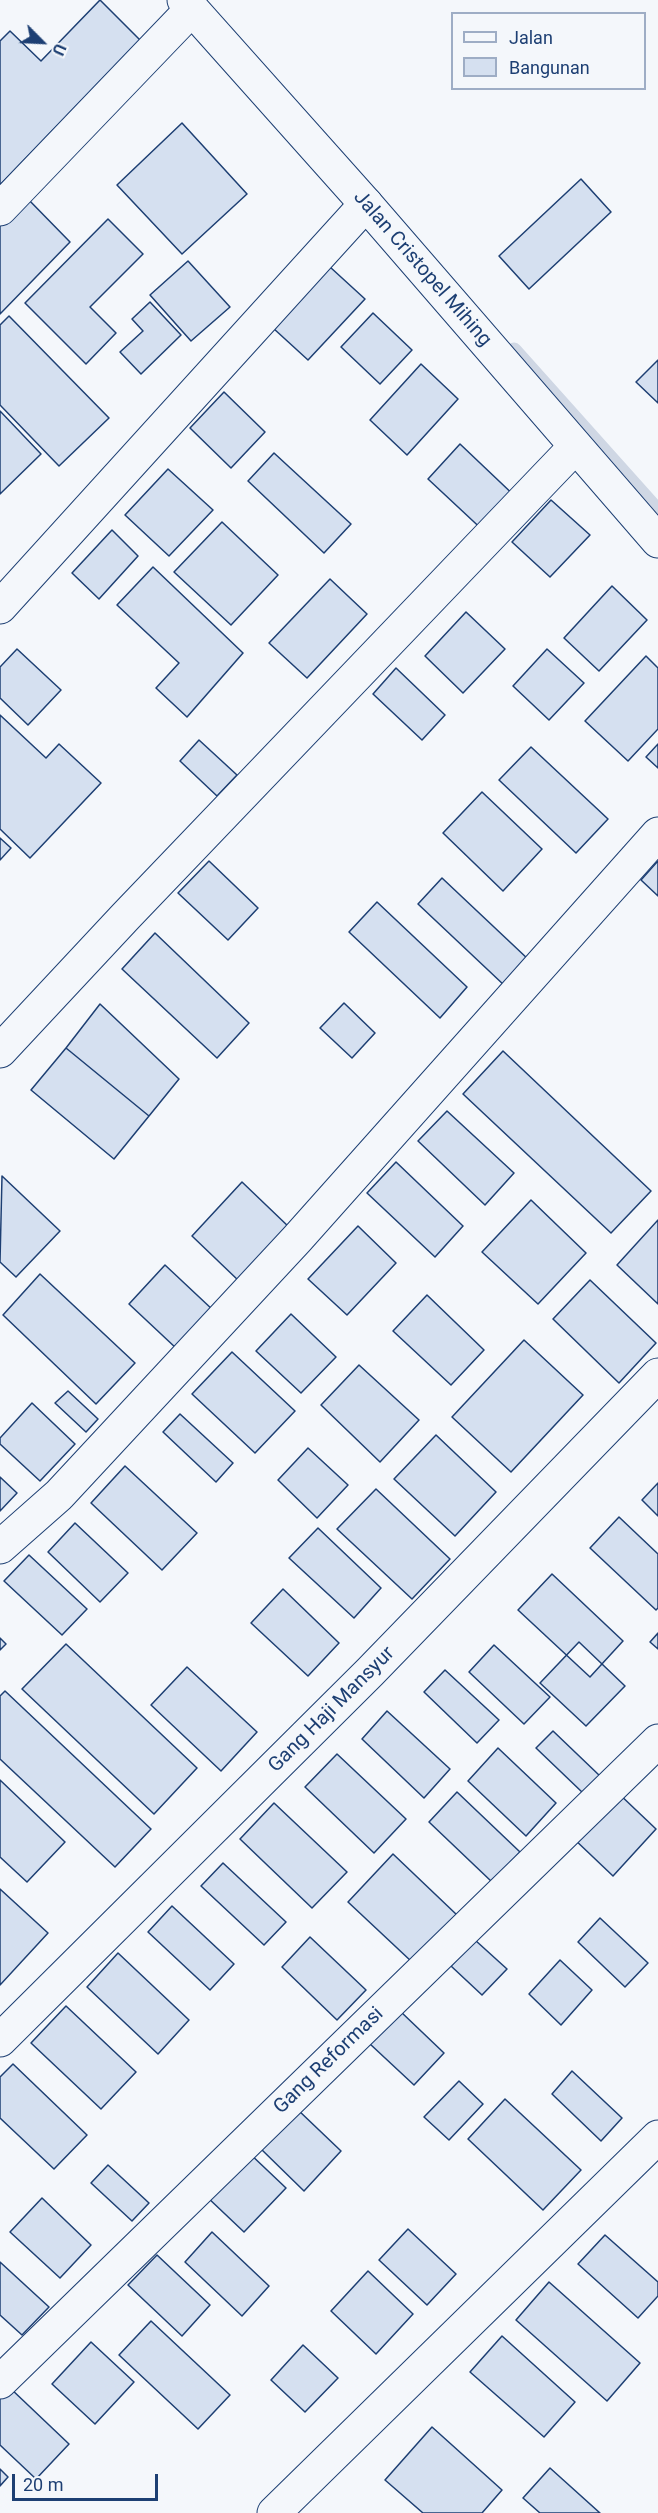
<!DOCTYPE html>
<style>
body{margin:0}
#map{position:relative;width:658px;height:2513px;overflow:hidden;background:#f4f7fb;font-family:Roboto,sans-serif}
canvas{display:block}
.legend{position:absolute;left:451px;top:12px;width:195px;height:78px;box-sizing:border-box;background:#f4f7fb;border:2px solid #9eadc5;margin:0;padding:8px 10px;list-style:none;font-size:18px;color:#1d3f73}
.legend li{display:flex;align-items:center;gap:12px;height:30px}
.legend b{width:30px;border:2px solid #9eadc5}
.north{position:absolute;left:12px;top:12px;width:60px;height:60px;-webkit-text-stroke:4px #f4f7fb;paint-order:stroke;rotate:114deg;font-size:16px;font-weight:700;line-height:24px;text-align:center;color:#1d3f73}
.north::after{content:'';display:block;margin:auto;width:21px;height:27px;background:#1d3f73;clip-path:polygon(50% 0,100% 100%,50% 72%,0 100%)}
.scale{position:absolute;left:12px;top:2474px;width:146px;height:27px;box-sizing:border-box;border:3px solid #1d3f73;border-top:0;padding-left:8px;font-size:18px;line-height:21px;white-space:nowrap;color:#1d3f73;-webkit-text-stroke:4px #f4f7fb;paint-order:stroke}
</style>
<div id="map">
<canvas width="658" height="2513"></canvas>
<ul class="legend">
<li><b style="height:8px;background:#f4f7fb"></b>Jalan</li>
<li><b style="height:16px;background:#d5e0f0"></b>Bangunan</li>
</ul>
<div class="north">U</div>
<div class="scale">20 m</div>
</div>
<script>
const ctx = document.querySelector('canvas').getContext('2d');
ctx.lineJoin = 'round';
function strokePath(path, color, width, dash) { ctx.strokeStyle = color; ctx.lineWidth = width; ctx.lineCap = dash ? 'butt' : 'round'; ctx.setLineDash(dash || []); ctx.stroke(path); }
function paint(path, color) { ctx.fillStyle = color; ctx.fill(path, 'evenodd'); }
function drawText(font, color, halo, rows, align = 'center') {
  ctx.font = font + ' Roboto,sans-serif'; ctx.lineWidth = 4.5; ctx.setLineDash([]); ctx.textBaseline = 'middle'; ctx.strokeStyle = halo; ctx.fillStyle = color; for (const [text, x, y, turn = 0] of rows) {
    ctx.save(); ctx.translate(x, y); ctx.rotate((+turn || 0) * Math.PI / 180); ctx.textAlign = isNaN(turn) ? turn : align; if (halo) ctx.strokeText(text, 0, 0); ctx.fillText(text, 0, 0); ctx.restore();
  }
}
const stream = new Path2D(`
 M 514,350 L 658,511`);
const building = new Path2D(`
 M 100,0 L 140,40 L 0,185 L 0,41 L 10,31 L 41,61 Z
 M 182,123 L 247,194 L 182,254 L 117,185 Z
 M 581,179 L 611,212 L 529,289 L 499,256 Z
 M 26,197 L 70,242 L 0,314 L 0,224 Z
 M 108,219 L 143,254 L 90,307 L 116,333 L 86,364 L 25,303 Z
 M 188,261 L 230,307 L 191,341 L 150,295 Z
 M 330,267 L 365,299 L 308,360 L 273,328 Z
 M 150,302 L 181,335 L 141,374 L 120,352 L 143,331 L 132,319 Z
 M 373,313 L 412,350 L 380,384 L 341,347 Z
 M 9,316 L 109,418 L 59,466 L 0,405 L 0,325 Z
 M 658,360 L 658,403 L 636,382 Z
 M 421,364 L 458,399 L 407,455 L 370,420 Z
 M 224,392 L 265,432 L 231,468 L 190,428 Z
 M 0,411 L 41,454 L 0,494 Z
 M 460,444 L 520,501 L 488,535 L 428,479 Z
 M 274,453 L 351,524 L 324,553 L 248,481 Z
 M 168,469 L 213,510 L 169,556 L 125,515 Z
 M 551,500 L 590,535 L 550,577 L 512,542 Z
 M 222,522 L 278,575 L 231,625 L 174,572 Z
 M 112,530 L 138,556 L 99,599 L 72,573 Z
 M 153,567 L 243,653 L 187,717 L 156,688 L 179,663 L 117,605 Z
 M 330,579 L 367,614 L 307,678 L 269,643 Z
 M 612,586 L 647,620 L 599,671 L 564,638 Z
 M 466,612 L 505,649 L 463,693 L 425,656 Z
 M 17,649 L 61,690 L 28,725 L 0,698 L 0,667 Z
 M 547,649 L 584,683 L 549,720 L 513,686 Z
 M 646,656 L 658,668 L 658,729 L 628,761 L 585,721 Z
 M 396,668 L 445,715 L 422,740 L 373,694 Z
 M 0,715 L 46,758 L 59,744 L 101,783 L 30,858 L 0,829 Z
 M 199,740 L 237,775 L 217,796 L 180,761 Z
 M 658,744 L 658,768 L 646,757 Z
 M 531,747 L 608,819 L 576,853 L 499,780 Z
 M 482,792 L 542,849 L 503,891 L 443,833 Z
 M 0,838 L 11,848 L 0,860 Z
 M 209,861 L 258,908 L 228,940 L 178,893 Z
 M 658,861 L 658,896 L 641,880 Z
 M 442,878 L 529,960 L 505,986 L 418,904 Z
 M 377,902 L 467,987 L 440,1018 L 349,932 Z
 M 155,933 L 249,1023 L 217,1058 L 122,969 Z
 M 344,1003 L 375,1033 L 352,1058 L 320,1028 Z
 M 100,1004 L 179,1079 L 149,1116 L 66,1048 Z
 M 66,1048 L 149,1116 L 114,1159 L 31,1090 Z
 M 503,1051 L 651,1191 L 611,1233 L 463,1094 Z
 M 447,1111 L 514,1173 L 485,1205 L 418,1141 Z
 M 396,1162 L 463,1226 L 435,1257 L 367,1193 Z
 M 2,1176 L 60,1231 L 16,1277 L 0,1262 Z
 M 242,1182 L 290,1228 L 240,1282 L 192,1236 Z
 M 531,1200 L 586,1253 L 538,1304 L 482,1252 Z
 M 658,1220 L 658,1304 L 617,1265 Z
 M 358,1226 L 396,1263 L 347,1315 L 308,1279 Z
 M 165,1265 L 214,1311 L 177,1349 L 129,1304 Z
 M 40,1274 L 135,1363 L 96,1404 L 3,1315 Z
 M 590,1280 L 656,1343 L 619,1383 L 553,1319 Z
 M 427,1295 L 484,1350 L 451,1385 L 393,1331 Z
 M 291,1314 L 336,1357 L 301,1393 L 256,1351 Z
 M 524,1340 L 583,1395 L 511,1472 L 452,1417 Z
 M 232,1352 L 295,1411 L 255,1453 L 192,1394 Z
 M 359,1365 L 419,1420 L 380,1462 L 321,1405 Z
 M 68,1391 L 98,1419 L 86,1432 L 55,1403 Z
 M 32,1403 L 75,1444 L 40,1481 L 0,1444 L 0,1438 Z
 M 180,1414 L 233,1463 L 216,1482 L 163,1432 Z
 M 436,1435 L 496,1492 L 455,1536 L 394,1479 Z
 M 308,1448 L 348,1485 L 317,1518 L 278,1480 Z
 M 125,1466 L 197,1533 L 162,1570 L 91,1503 Z
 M 0,1477 L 17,1493 L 0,1511 Z
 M 658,1483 L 658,1516 L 642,1500 Z
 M 376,1489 L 450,1559 L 412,1599 L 337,1529 Z
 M 619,1517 L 658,1554 L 658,1608 L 656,1610 L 590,1548 Z
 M 75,1523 L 128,1573 L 100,1602 L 48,1552 Z
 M 318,1528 L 381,1588 L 354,1618 L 289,1558 Z
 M 29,1555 L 87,1609 L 62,1635 L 4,1581 Z
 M 552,1574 L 623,1641 L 590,1677 L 518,1610 Z
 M 283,1589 L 339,1643 L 308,1676 L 251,1623 Z
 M 658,1633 L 658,1649 L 650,1642 Z
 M 0,1638 L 6,1644 L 0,1650 Z
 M 579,1642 L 625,1686 L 586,1726 L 540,1683 Z
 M 66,1644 L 197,1768 L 154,1814 L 22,1689 Z
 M 494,1645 L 550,1697 L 524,1724 L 469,1672 Z
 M 187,1667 L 257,1732 L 221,1771 L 151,1705 Z
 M 445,1670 L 499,1720 L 477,1743 L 424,1692 Z
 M 5,1691 L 151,1829 L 115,1867 L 0,1759 L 0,1696 Z
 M 387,1711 L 450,1769 L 424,1798 L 362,1739 Z
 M 553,1731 L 600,1776 L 583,1793 L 536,1748 Z
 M 498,1748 L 556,1803 L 526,1836 L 468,1781 Z
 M 337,1754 L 406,1819 L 374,1853 L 305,1787 Z
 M 0,1780 L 65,1842 L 27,1882 L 0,1857 Z
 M 616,1791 L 656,1829 L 613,1876 L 572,1837 Z
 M 457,1792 L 520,1852 L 492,1882 L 429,1822 Z
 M 274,1803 L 347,1872 L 312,1908 L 240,1839 Z
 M 393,1854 L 457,1915 L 412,1962 L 348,1902 Z
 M 223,1863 L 286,1922 L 264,1945 L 201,1886 Z
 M 0,1889 L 48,1933 L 0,1985 Z
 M 172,1906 L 234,1964 L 210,1990 L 148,1932 Z
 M 600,1918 L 648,1963 L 625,1987 L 578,1942 Z
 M 310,1937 L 366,1990 L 337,2020 L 282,1967 Z
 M 475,1940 L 507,1969 L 482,1995 L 451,1966 Z
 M 118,1953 L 189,2020 L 158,2054 L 87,1987 Z
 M 560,1960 L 592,1990 L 561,2025 L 529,1994 Z
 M 66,2006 L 136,2072 L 101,2109 L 31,2043 Z
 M 400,2011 L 444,2053 L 414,2085 L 370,2044 Z
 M 13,2064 L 87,2135 L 54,2169 L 0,2118 L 0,2077 Z
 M 572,2071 L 622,2118 L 601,2141 L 552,2094 Z
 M 459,2081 L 483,2104 L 449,2140 L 424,2117 Z
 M 505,2099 L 581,2170 L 543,2210 L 468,2139 Z
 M 297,2109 L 341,2151 L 304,2191 L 260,2148 Z
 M 247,2151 L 286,2188 L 244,2232 L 206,2196 Z
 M 108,2165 L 149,2203 L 132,2221 L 91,2183 Z
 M 42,2198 L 91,2245 L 60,2278 L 10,2232 Z
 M 408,2229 L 456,2274 L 427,2305 L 379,2260 Z
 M 212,2232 L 269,2286 L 242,2316 L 185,2262 Z
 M 605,2235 L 658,2282 L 658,2296 L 638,2318 L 578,2264 Z
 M 157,2255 L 210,2305 L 182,2336 L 128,2285 Z
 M 0,2262 L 49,2307 L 22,2335 L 0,2315 Z
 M 368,2271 L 413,2314 L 376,2354 L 331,2311 Z
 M 549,2282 L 640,2363 L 607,2401 L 516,2320 Z
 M 151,2321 L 230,2395 L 198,2429 L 119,2355 Z
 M 502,2336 L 575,2402 L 544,2437 L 470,2372 Z
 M 91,2342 L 134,2382 L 95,2424 L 52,2384 Z
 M 303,2345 L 338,2378 L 305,2412 L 271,2380 Z
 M 9,2387 L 69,2444 L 36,2479 L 0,2445 L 0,2396 Z
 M 432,2427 L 502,2490 L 482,2513 L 423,2513 L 385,2480 Z
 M 550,2468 L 600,2513 L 540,2513 L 523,2498 Z
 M 0,2469 L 8,2477 L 0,2486 Z`);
const street = new Path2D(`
 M 0,209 L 192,9
 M 0,607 L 366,204
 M 0,1051 L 126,916 L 575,447
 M 0,1547 L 59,1495 L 297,1239 L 658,834
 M 0,2040 L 370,1672 L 658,1375
 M 0,2382 L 658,1741
 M 274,2513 L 658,2137`);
const secondary = new Path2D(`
 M 184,0 L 366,204 L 658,541`);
const streetNames = [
 ["Jalan Cristopel Mihing",422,269,49],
 ["Gang Haji Mansyur",332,1710,-45],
 ["Gang Reformasi",329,2061,-44]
];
strokePath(stream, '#cfd7e4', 15);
paint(building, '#d5e0f0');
strokePath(building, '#1d3f73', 1.5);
strokePath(street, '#1d3f73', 35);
strokePath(secondary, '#1d3f73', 35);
strokePath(street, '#f4f7fb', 33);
strokePath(secondary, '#f4f7fb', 33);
drawText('20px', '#1d3f73', '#f4f7fb', streetNames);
</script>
